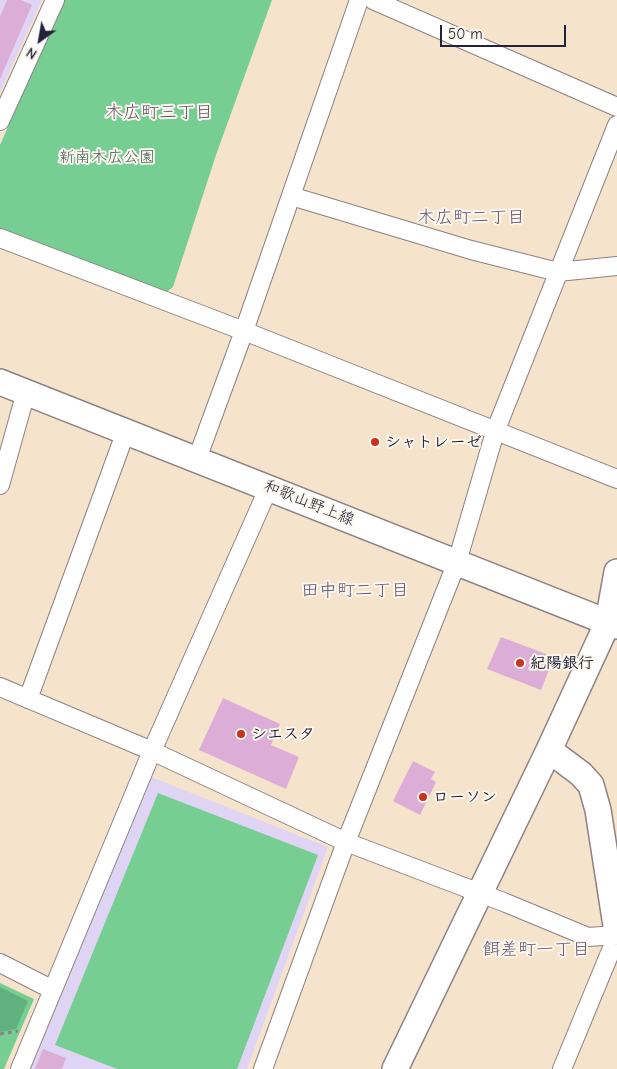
<!DOCTYPE html>
<meta charset="utf-8">
<style>
body{margin:0}
#map{position:relative;width:617px;height:1069px;overflow:hidden;background:#f6e3cb;font-family:"Comic Neue",sans-serif}
canvas{display:block}
.north{position:absolute;left:15px;top:15px;width:50px;height:50px;-webkit-text-stroke:4px #fbf7ec;paint-order:stroke;rotate:212deg;font-size:14px;font-weight:700;line-height:20px;text-align:center;color:#22223b}
.north::after{content:'';display:block;margin:auto;width:18px;height:22px;background:#22223b;clip-path:polygon(50% 0,100% 100%,50% 72%,0 100%)}
.scale{position:absolute;left:440px;top:25px;width:126px;height:22px;box-sizing:border-box;border:2px solid #22223b;border-top:0;padding-left:6px;font-size:15px;line-height:18px;white-space:nowrap;color:#22223b;-webkit-text-stroke:4px #fbf7ec;paint-order:stroke}
</style>
<div id="map">
<canvas width="617" height="1069"></canvas>
<div class="north">N</div>
<div class="scale">50 m</div>
</div>
<script>
const ctx = document.querySelector('canvas').getContext('2d');
ctx.lineJoin = 'round';
function paint(path, color) { ctx.fillStyle = color; ctx.fill(path, 'evenodd'); }
function strokePath(path, color, width, dash) { ctx.strokeStyle = color; ctx.lineWidth = width; ctx.lineCap = dash ? 'butt' : 'round'; ctx.setLineDash(dash || []); ctx.stroke(path); }
function drawText(font, color, halo, rows, align = 'center') {
  ctx.font = font + ' "Comic Neue","Klee One",sans-serif'; ctx.lineWidth = 4; ctx.setLineDash([]); ctx.textBaseline = 'middle'; ctx.strokeStyle = halo; ctx.fillStyle = color; for (const [text, x, y, turn = 0] of rows) {
    ctx.save(); ctx.translate(x, y); ctx.rotate((+turn || 0) * Math.PI / 180); ctx.textAlign = isNaN(turn) ? turn : align; if (halo) ctx.strokeText(text, 0, 0); ctx.fillText(text, 0, 0); ctx.restore();
  }
}
const built = new Path2D(`
 M 0,0 L 42,0 L 0,92 Z
 M 151,777 L 328,847 L 247,1069 L 31,1069 Z`);
const green = new Path2D(`
 M 64,0 L 272,0 L 216,155 L 173,287 L 164,294 L 0,229 L 0,145 Z
 M 158,793 L 318,855 L 237,1069 L 117,1069 L 55,1045 Z
 M 0,983 L 34,999 L 4,1069 L 0,1069 Z`);
const forest = new Path2D(`
 M 0,987 L 28,1001 L 16,1029 L 0,1032 Z`);
const building = new Path2D(`
 M 7,0 L 21,0 L 32,5 L 0,79 L 0,17 Z
 M 501,637 L 554,657 L 541,690 L 487,669 Z
 M 223,698 L 280,724 L 271,745 L 299,757 L 286,789 L 199,750 Z
 M 413,761 L 435,772 L 431,779 L 436,782 L 420,815 L 393,801 Z
 M 43,1049 L 66,1058 L 62,1069 L 35,1069 Z`);
const path = new Path2D(`
 M 0,1034 L 18,1031`);
const street = new Path2D(`
 M 373,0 L 617,107
 M 0,121 L 55,0
 M 291,196 L 471,250 L 558,272 L 617,266
 M 0,238 L 244,331 L 617,479
 M 197,459 L 244,331 L 359,0
 M 0,485 L 26,392
 M 0,687 L 152,751 L 346,842 L 506,903 L 588,937 L 617,935
 M 28,699 L 126,431
 M 0,963 L 53,990
 M 20,1069 L 152,751 L 269,487
 M 263,1069 L 346,842 L 457,562 L 495,432 L 617,125
 M 562,1069 L 617,936`);
const secondary = new Path2D(`
 M 0,382 L 617,626
 M 549,750 L 581,774 L 591,785 L 598,810 L 617,932
 M 395,1069 L 549,750 L 608,622 L 617,572`);
const markers = [
 [375,442,5,"#c8321e"],
 [520,663,5,"#c8321e"],
 [241,734,5,"#c8321e"],
 [423,797,5,"#c8321e"]
];
const parkNames = [
 ["新南木広公園",107,157]
];
const poiNames = [
 ["シャトレーゼ",385,442],
 ["紀陽銀行",530,663],
 ["シエスタ",251,734],
 ["ローソン",433,797]
];
const streetNames = [
 ["和歌山野上線",309,503,22]
];
const neighbourhoodNames = [
 ["木広町三丁目",159,113],
 ["木広町二丁目",471,218],
 ["田中町二丁目",355,591],
 ["餌差町一丁目",536,950]
];
paint(built, '#e0d4f4');
paint(green, '#76ce93');
paint(forest, '#60b17d');
paint(building, '#dcaed7');
strokePath(street, '#8c8283', 20);
strokePath(secondary, '#8c8283', 28);
strokePath(path, '#8c8283', 3, [4, 4]);
strokePath(street, '#fff', 18);
strokePath(secondary, '#fff', 25);
for (const [x, y, r, color] of markers) { const dot = new Path2D(); dot.arc(x, y, r, 0, 2 * Math.PI); ctx.fillStyle = color; ctx.fill(dot); strokePath(dot, '#fbf7ec', 2); }
drawText('16px', '#3f5e5a', '#fbf7ec', parkNames);
drawText('bold 16px', '#22223b', '#fbf7ec', poiNames, 'left');
drawText('16px', '#22223b', '#fbf7ec', streetNames);
drawText('18px', '#635372', '#fbf7ec', neighbourhoodNames);
</script>
